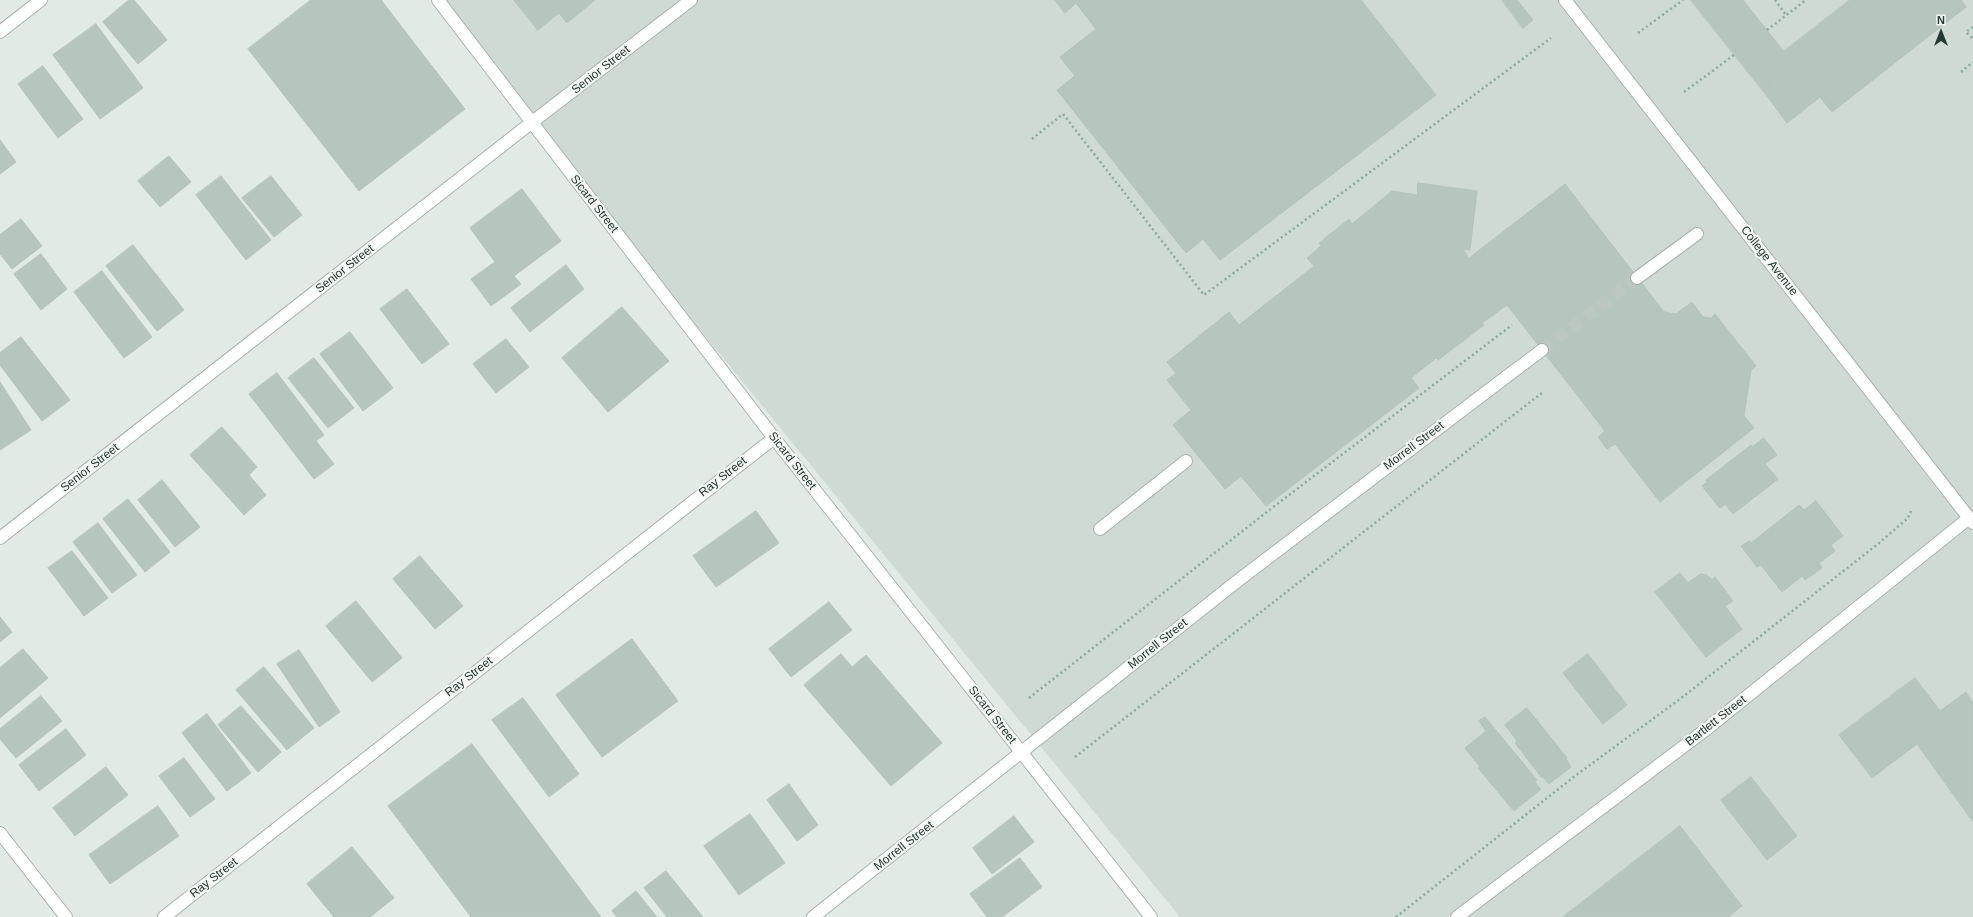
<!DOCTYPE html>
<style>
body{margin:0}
#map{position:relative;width:1973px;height:917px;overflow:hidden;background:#e2eae6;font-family:Helvetica,sans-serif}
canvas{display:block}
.north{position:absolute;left:1921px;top:12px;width:40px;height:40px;-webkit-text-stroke:3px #f2f7f4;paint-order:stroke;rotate:0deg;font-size:11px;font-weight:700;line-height:16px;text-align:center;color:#243933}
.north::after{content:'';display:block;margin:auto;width:14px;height:18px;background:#243933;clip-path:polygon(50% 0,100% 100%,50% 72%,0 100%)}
</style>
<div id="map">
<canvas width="1973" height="917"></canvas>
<div class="north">N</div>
</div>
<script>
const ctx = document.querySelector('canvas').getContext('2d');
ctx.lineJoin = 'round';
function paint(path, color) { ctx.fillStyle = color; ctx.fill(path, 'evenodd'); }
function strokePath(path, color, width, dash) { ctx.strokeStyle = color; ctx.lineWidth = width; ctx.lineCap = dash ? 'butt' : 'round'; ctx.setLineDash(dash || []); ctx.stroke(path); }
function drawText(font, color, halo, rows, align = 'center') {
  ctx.font = font + ' Helvetica,sans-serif'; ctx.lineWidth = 4; ctx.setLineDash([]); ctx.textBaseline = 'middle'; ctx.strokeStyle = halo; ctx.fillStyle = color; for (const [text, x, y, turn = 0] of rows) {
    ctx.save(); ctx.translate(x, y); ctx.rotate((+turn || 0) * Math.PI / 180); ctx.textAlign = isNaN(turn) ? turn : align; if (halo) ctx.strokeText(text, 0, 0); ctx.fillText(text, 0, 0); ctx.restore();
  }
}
const built = new Path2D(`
 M 434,0 L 1973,0 L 1973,917 L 1180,917 L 531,123 Z`);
const building = new Path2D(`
 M 129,0 L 134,0 L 167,40 L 138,64 L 103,22 Z
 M 311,0 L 381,0 L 465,109 L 359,191 L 248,49 Z
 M 514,0 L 595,0 L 567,23 L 559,13 L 538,30 Z
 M 1055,0 L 1361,0 L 1436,95 L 1220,260 L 1203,239 L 1186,253 L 1057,90 L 1075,76 L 1060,57 L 1096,29 L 1076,3 L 1065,13 Z
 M 1502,0 L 1517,0 L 1533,20 L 1523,28 Z
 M 1691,0 L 1743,0 L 1796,67 L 1785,76 L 1779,68 L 1766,78 L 1772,86 L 1764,92 Z
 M 1850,0 L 1961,0 L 1966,7 L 1832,112 L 1820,97 L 1787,123 L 1764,92 L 1772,86 L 1766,78 L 1779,68 L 1785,76 L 1796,67 L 1783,52 Z
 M 96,24 L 143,88 L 100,119 L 53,55 Z
 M 43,66 L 83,119 L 58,138 L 18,84 Z
 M 0,140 L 16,162 L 0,174 Z
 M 169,156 L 191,182 L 160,207 L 138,181 Z
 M 221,176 L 271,240 L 246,260 L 196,195 Z
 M 271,176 L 302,215 L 274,237 L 242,198 Z
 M 1418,183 L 1477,191 L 1470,250 L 1463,249 L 1469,258 L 1565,184 L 1664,312 L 1676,314 L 1692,302 L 1703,317 L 1711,318 L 1715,314 L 1756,366 L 1751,370 L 1744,416 L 1754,428 L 1660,502 L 1615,444 L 1607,449 L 1598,437 L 1605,431 L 1507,305 L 1482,323 L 1484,325 L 1438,360 L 1436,358 L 1411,378 L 1419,388 L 1266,506 L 1241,476 L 1225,489 L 1173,425 L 1191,410 L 1167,380 L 1176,373 L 1167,362 L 1229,312 L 1239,325 L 1314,266 L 1307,258 L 1321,246 L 1323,248 L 1319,243 L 1349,219 L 1352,224 L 1392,191 L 1417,195 Z
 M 522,189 L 561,241 L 514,276 L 521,284 L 491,306 L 471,279 L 495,262 L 470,228 Z
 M 21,219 L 42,246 L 12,269 L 0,254 L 0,235 Z
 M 133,245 L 184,310 L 157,331 L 106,266 Z
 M 41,254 L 67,289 L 41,310 L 14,274 Z
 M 566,265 L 584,289 L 530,332 L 511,308 Z
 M 102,271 L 152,337 L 124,358 L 74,292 Z
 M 407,289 L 449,344 L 422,364 L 380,309 Z
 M 622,307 L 669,361 L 608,412 L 562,358 Z
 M 350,332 L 393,388 L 363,411 L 320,354 Z
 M 21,337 L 70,400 L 42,421 L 0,365 L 0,353 Z
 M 506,339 L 529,367 L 496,393 L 473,364 Z
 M 314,358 L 354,408 L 328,428 L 288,378 Z
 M 277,373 L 324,435 L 316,441 L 334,464 L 314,479 L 249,394 Z
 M 0,382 L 31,430 L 0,450 Z
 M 222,427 L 257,467 L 249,475 L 266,495 L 244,515 L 190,455 Z
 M 1764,438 L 1777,455 L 1765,464 L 1778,479 L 1733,514 L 1725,504 L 1720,508 L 1718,506 L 1702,486 L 1707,482 L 1706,480 L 1751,445 L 1752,447 Z
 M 162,480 L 200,527 L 175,547 L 138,500 Z
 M 128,499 L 170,552 L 145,572 L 103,519 Z
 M 1816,501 L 1843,536 L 1831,545 L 1835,551 L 1819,563 L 1822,568 L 1805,580 L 1802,576 L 1782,592 L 1761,565 L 1757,567 L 1741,546 L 1749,541 L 1751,543 L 1799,505 L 1804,510 Z
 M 756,511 L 779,543 L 716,587 L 693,556 Z
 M 98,523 L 137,575 L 112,593 L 73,542 Z
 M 72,551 L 108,598 L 84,616 L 48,568 Z
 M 420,556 L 463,606 L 435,629 L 393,579 Z
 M 1680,573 L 1688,583 L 1700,574 L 1707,575 L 1712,580 L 1715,577 L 1733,601 L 1725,606 L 1742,629 L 1706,657 L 1655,592 Z
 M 356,601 L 402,658 L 372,682 L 326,626 Z
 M 829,602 L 852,630 L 791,677 L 769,649 Z
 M 0,617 L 12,632 L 0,642 Z
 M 632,639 L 678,701 L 602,757 L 556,695 Z
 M 23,649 L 48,678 L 0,718 L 0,668 Z
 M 299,650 L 340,712 L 319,727 L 277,664 Z
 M 841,654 L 852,667 L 866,655 L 942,743 L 891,786 L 804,685 Z
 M 1588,654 L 1627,705 L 1603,724 L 1563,673 Z
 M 264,667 L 314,728 L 287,750 L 236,690 Z
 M 1915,678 L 1940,711 L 1966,692 L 1973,703 L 1973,822 L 1917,744 L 1872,778 L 1839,735 Z
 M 41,696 L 62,721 L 16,758 L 0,739 L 0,729 Z
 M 523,698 L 579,774 L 549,797 L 492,720 Z
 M 241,706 L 281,752 L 258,772 L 218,725 Z
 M 1527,708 L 1567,758 L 1566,759 L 1571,767 L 1549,784 L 1543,777 L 1542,778 L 1515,743 L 1517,741 L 1505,725 Z
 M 207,714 L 251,773 L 227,791 L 182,733 Z
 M 1485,717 L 1537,780 L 1535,782 L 1541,789 L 1514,811 L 1478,768 L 1480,767 L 1465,748 L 1486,731 L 1479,721 Z
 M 66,729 L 86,755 L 39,791 L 19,765 Z
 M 472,744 L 601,917 L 471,917 L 388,806 Z
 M 184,758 L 215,799 L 190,817 L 159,776 Z
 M 106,767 L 128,795 L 75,836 L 53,808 Z
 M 1751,777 L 1797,836 L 1767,860 L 1721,800 Z
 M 789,784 L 818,825 L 797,841 L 767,800 Z
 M 158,806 L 179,836 L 110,884 L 89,855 Z
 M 750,814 L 785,863 L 739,895 L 704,846 Z
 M 1014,816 L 1034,842 L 992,874 L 973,848 Z
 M 1680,826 L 1742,906 L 1728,917 L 1563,917 Z
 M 352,847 L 394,898 L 370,917 L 334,917 L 307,884 Z
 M 1020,858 L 1042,887 L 1002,917 L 987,917 L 970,894 Z
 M 666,871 L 703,917 L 667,917 L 644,888 Z
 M 636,891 L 657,917 L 617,917 L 612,911 Z`);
const pedestrianTunnel = new Path2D(`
 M 1542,350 L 1637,278`);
const path = new Path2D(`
 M 1775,0 L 1786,15
 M 1973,27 L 1966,32 L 1973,39
 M 1767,30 L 1806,0
 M 1638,33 L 1683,0
 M 1961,72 L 1973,62
 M 1684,92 L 1734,55
 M 1032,139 L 1063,114 L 1204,295 L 1551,38
 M 1029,698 L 1272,508 L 1512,325
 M 1075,757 L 1543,392
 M 1396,917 L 1575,776 L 1680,699 L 1878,544 L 1908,518 L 1911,511`);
const service = new Path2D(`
 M 1100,529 L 1186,461`);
const pedestrian = new Path2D(`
 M 1637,278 L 1697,234
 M 1506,377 L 1542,350`);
const minor = new Path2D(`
 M 438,0 L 774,438 L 1151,917
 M 1565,0 L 1973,523
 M 0,32 L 41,0
 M 0,538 L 531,123 L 691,0
 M 0,833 L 66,917
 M 164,917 L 774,438
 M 813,917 L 1240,579 L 1506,377
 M 1457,917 L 1704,731 L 1969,518`);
const streetNames = [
 ["Senior Street",601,70,-38],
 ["Sicard Street",594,204,52],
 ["College Avenue",1769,261,52],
 ["Senior Street",345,269,-38],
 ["Morrell Street",1414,446,-37],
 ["Sicard Street",792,461,52],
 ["Senior Street",90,468,-38],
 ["Ray Street",723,477,-38],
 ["Morrell Street",1158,644,-39],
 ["Ray Street",469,677,-38],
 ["Sicard Street",992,715,52],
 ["Bartlett Street",1716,721,-38],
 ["Morrell Street",904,846,-38],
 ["Ray Street",214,878,-38]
];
paint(built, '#d0dad5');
paint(building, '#b7c5bf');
strokePath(building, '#b5c3bd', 1);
strokePath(pedestrianTunnel, '#bcc7c2', 12, [12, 6]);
strokePath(service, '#a5b1ad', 14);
strokePath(pedestrian, '#a5b1ad', 14);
strokePath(minor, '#a5b1ad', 14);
strokePath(path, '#85ab9e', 2.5, [2, 3]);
strokePath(service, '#fff', 12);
strokePath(pedestrian, '#fff', 12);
strokePath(minor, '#fff', 12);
drawText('12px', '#243933', '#f2f7f4', streetNames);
</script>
